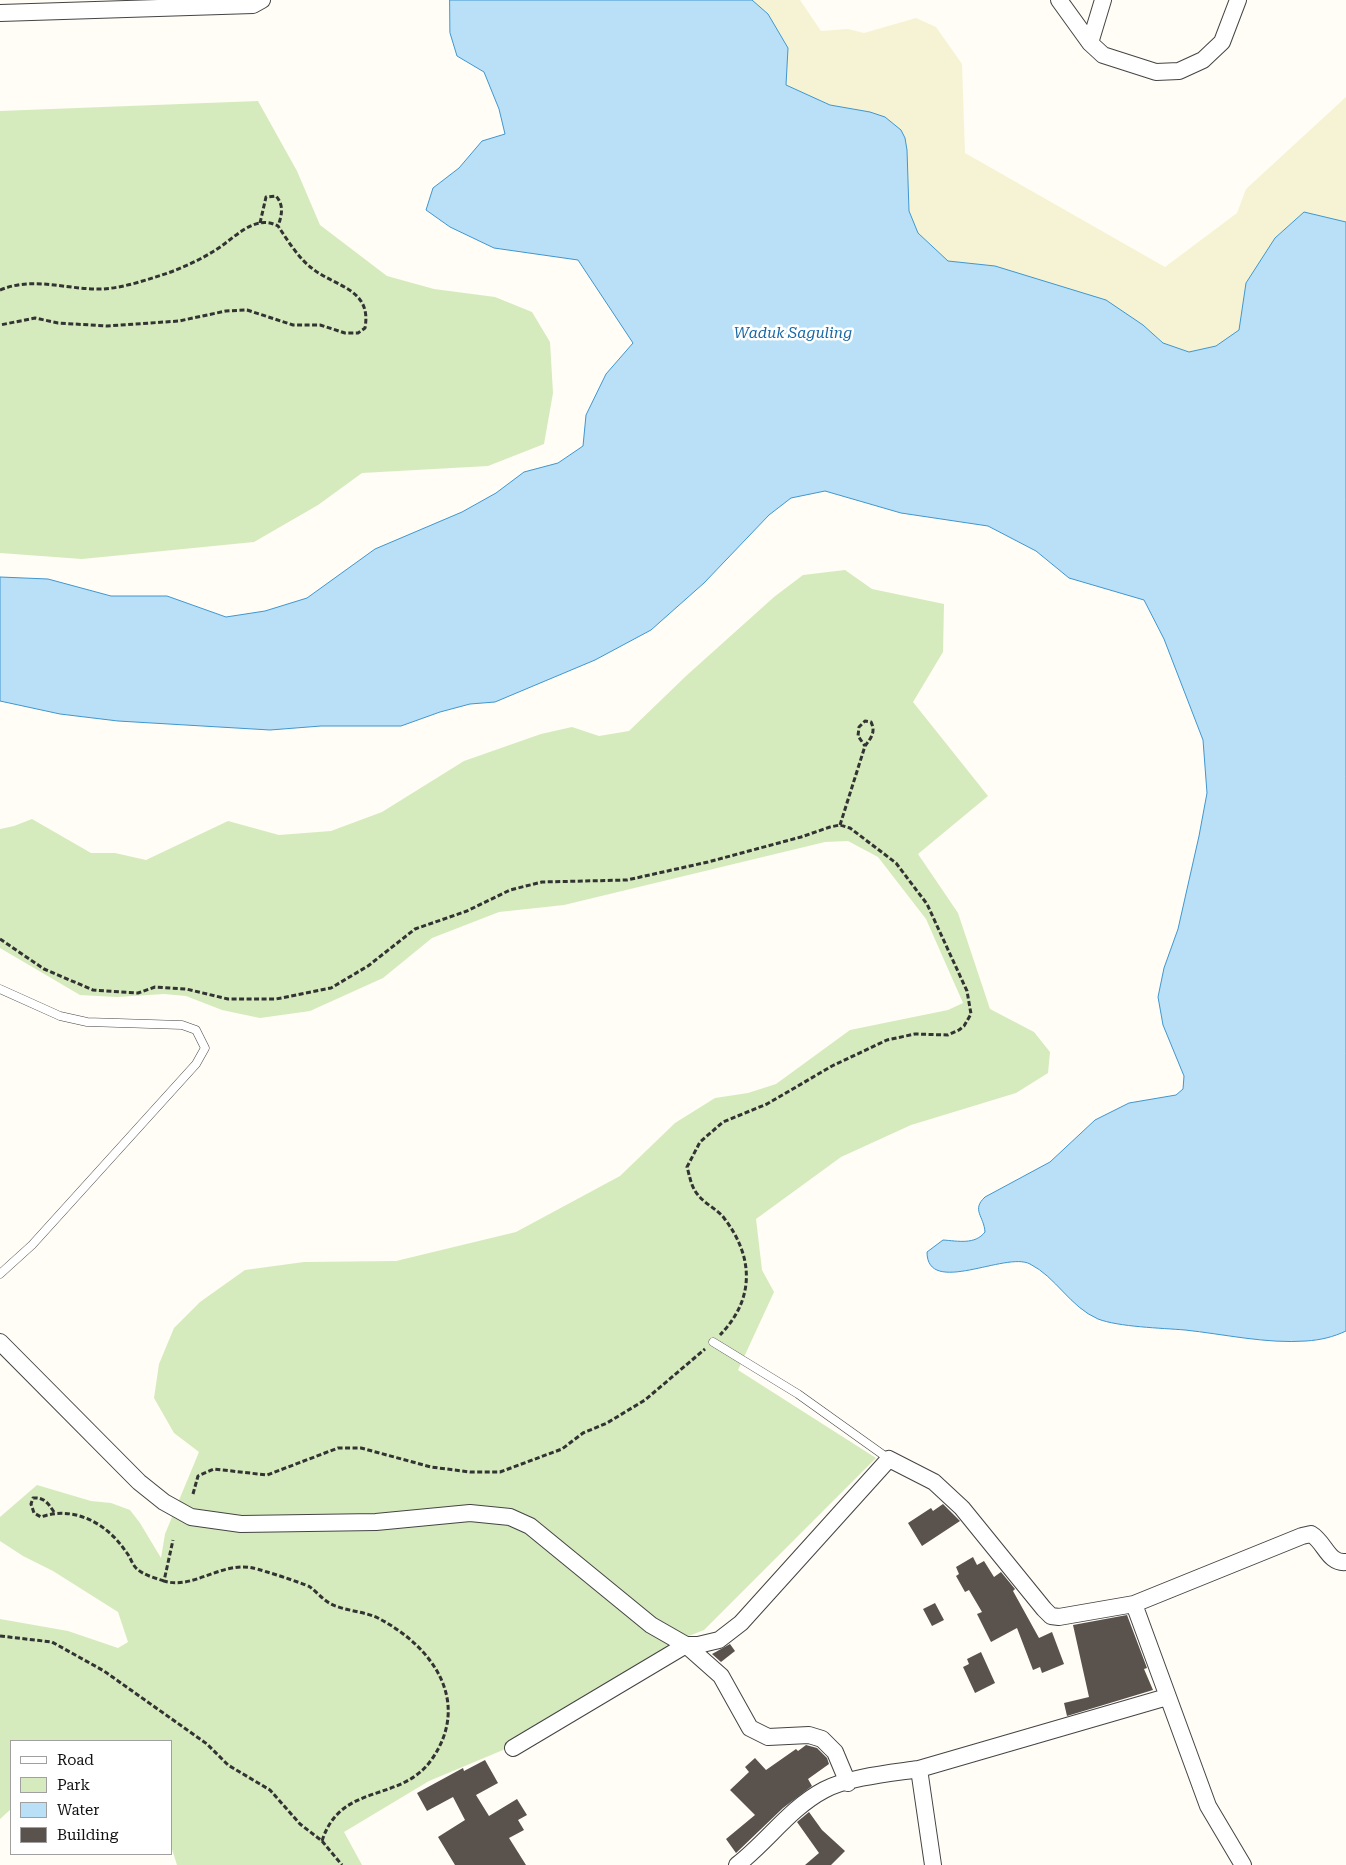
<!DOCTYPE html>
<style>
body{margin:0}
#map{position:relative;width:1346px;height:1865px;overflow:hidden;background:#fffdf5;font-family:"Roboto Serif",serif}
canvas{display:block}
.legend{position:absolute;left:10px;top:1740px;width:162px;height:115px;box-sizing:border-box;background:#fff;border:1px solid #a0a0a0;margin:0;padding:6px 9px;list-style:none;font-size:15px;color:#111}
.legend li{display:flex;align-items:center;gap:10px;height:25px}
.legend b{width:25px;border:1px solid #a0a0a0}
</style>
<div id="map">
<canvas width="1346" height="1865"></canvas>
<ul class="legend">
<li><b style="height:6px;background:#fff"></b>Road</li>
<li><b style="height:14px;background:#d5ebbd"></b>Park</li>
<li><b style="height:14px;background:#b9e0f7"></b>Water</li>
<li><b style="height:14px;background:#5a524d"></b>Building</li>
</ul>
</div>
<script>
const ctx = document.querySelector('canvas').getContext('2d');
ctx.lineJoin = 'round';
function paint(path, color) { ctx.fillStyle = color; ctx.fill(path, 'evenodd'); }
function strokePath(path, color, width, dash) { ctx.strokeStyle = color; ctx.lineWidth = width; ctx.lineCap = dash ? 'butt' : 'round'; ctx.setLineDash(dash || []); ctx.stroke(path); }
function drawText(font, color, halo, rows, align = 'center') {
  ctx.font = font + ' "Roboto Serif",serif'; ctx.lineWidth = 5; ctx.setLineDash([]); ctx.textBaseline = 'middle'; ctx.strokeStyle = halo; ctx.fillStyle = color; for (const [text, x, y, turn = 0] of rows) {
    ctx.save(); ctx.translate(x, y); ctx.rotate((+turn || 0) * Math.PI / 180); ctx.textAlign = isNaN(turn) ? turn : align; if (halo) ctx.strokeText(text, 0, 0); ctx.fillText(text, 0, 0); ctx.restore();
  }
}
const farmland = new Path2D(`
 M 752,0 L 800,0 L 821,31 L 848,29 L 864,33 L 916,18 L 936,27 L 962,64 L 965,153 L 1165,267 L 1237,213 L 1246,189 L 1346,97 L 1346,222 L 1304,212 L 1275,238 L 1246,283 L 1239,330 L 1216,346 L 1189,353 L 1163,343 L 1143,325 L 995,266 L 948,261 L 918,233 L 909,211 L 907,150 L 847,109 L 830,105 L 786,85 L 788,48 L 768,14 Z`);
const green = new Path2D(`
 M 258,101 L 297,171 L 320,225 L 387,276 L 434,289 L 495,297 L 532,312 L 550,342 L 553,393 L 544,444 L 488,466 L 362,473 L 318,505 L 254,542 L 82,559 L 0,553 L 0,111 Z
 M 845,570 L 872,589 L 944,604 L 943,652 L 913,702 L 988,796 L 918,854 L 958,913 L 990,1009 L 1034,1032 L 1050,1052 L 1048,1073 L 1016,1093 L 911,1125 L 841,1157 L 756,1219 L 762,1270 L 774,1292 L 738,1370 L 876,1458 L 704,1630 L 676,1641 L 503,1750 L 429,1781 L 344,1832 L 362,1865 L 177,1865 L 171,1846 L 171,1741 L 11,1741 L 11,1809 L 0,1819 L 0,1619 L 68,1631 L 118,1648 L 128,1642 L 118,1612 L 53,1571 L 23,1556 L 0,1541 L 0,1517 L 37,1485 L 91,1501 L 111,1503 L 130,1510 L 140,1523 L 161,1558 L 165,1534 L 199,1452 L 174,1433 L 154,1398 L 159,1364 L 174,1328 L 200,1302 L 245,1270 L 304,1262 L 396,1261 L 516,1232 L 620,1176 L 675,1123 L 715,1098 L 748,1093 L 776,1084 L 850,1030 L 948,1010 L 963,1003 L 926,919 L 878,857 L 848,841 L 825,842 L 564,905 L 499,912 L 432,938 L 383,978 L 310,1011 L 260,1018 L 222,1010 L 186,996 L 164,994 L 117,997 L 80,995 L 0,948 L 0,829 L 14,826 L 32,819 L 91,853 L 115,853 L 146,860 L 228,821 L 279,835 L 331,831 L 382,812 L 464,761 L 541,734 L 572,727 L 599,736 L 629,731 L 686,676 L 774,597 L 803,575 Z`);
const water = new Path2D(`
 M 450,0 L 752,0 L 768,14 L 788,48 L 786,85 L 830,105 L 870,112 L 885,117 L 901,130 L 905,138 L 907,150 L 909,211 L 918,233 L 948,261 L 995,266 L 1106,300 L 1143,325 L 1163,343 L 1189,352 L 1216,346 L 1239,330 L 1246,283 L 1275,238 L 1304,212 L 1346,222 L 1346,1331 C 1333,1337 1321,1340 1306,1341 C 1267,1344 1223,1334 1185,1330 C 1161,1328 1119,1327 1098,1319 C 1070,1307 1056,1277 1030,1264 C 1006,1251 927,1297 927,1252 L 943,1240 C 958,1241 975,1245 985,1232 C 984,1216 971,1210 985,1197 L 1050,1162 L 1095,1120 L 1129,1103 L 1176,1095 L 1183,1089 L 1184,1076 L 1163,1025 L 1158,997 L 1164,968 L 1178,929 L 1199,836 L 1207,793 L 1203,740 L 1164,639 L 1144,600 L 1069,578 L 1036,551 L 988,526 L 901,513 L 825,491 L 791,498 L 769,515 L 704,583 L 651,630 L 595,660 L 495,702 L 470,704 L 440,712 L 401,726 L 321,726 L 270,730 L 118,721 L 60,714 L 0,701 L 0,577 L 48,579 L 111,596 L 167,596 L 226,617 L 265,611 L 307,598 L 375,549 L 462,512 L 496,493 L 524,472 L 558,463 L 583,446 L 586,415 L 606,374 L 633,343 L 578,260 L 494,248 L 450,227 L 426,210 L 433,188 L 459,168 L 482,141 L 505,134 L 499,109 L 484,72 L 457,56 L 450,33 Z`);
const building = new Path2D(`
 M 943,1504 L 960,1521 L 922,1546 L 908,1523 L 931,1508 L 933,1511 Z
 M 973,1557 L 977,1565 L 984,1561 L 994,1577 L 1001,1572 L 1015,1589 L 1013,1591 L 1039,1638 L 1052,1632 L 1064,1664 L 1042,1673 L 1040,1667 L 1033,1670 L 1017,1628 L 991,1642 L 977,1614 L 982,1612 L 969,1590 L 965,1592 L 956,1576 L 959,1574 L 956,1567 Z
 M 935,1603 L 944,1620 L 932,1626 L 923,1609 Z
 M 1127,1615 L 1147,1668 L 1144,1669 L 1153,1690 L 1067,1716 L 1064,1703 L 1089,1697 L 1073,1625 Z
 M 730,1644 L 735,1651 L 721,1662 L 712,1654 Z
 M 981,1652 L 995,1683 L 975,1693 L 963,1667 L 969,1664 L 967,1659 Z
 M 806,1745 L 817,1748 L 827,1758 L 829,1764 L 808,1779 L 812,1786 L 783,1808 L 736,1853 L 726,1839 L 755,1815 L 730,1790 L 749,1772 L 745,1767 L 755,1758 L 766,1770 L 796,1749 L 798,1751 Z
 M 485,1760 L 498,1783 L 476,1795 L 489,1816 L 517,1799 L 527,1815 L 518,1820 L 524,1830 L 509,1838 L 526,1865 L 455,1865 L 438,1837 L 465,1820 L 453,1797 L 427,1811 L 417,1793 L 463,1768 L 464,1771 Z
 M 809,1812 L 822,1830 L 845,1851 L 831,1865 L 805,1865 L 819,1853 L 797,1822 Z`);
const path = new Path2D(`
 M 260,223 L 266,197 L 276,196 C 284,205 282,215 278,226
 M 0,290 C 34,276 67,290 102,289 C 122,288 143,281 162,275 C 180,269 198,261 214,251 C 233,240 254,213 278,226 C 288,241 299,259 313,269 C 336,287 372,289 365,328 L 358,333 L 345,333 L 320,325 L 293,325 L 247,310 L 226,311 L 179,321 L 107,326 L 58,323 L 35,318 L 0,325
 M 840,825 L 865,746 C 871,738 876,732 871,722 L 865,721 L 859,727 L 858,736 L 865,746
 M 0,939 L 44,969 L 93,990 L 138,993 L 155,987 L 186,989 L 228,999 L 276,999 L 331,988 L 368,966 L 415,929 L 467,911 L 510,890 L 542,882 L 627,880 L 708,862 L 801,837 L 830,827 L 840,825 L 850,828 L 896,863 L 927,904 L 967,991 L 971,1014 L 964,1026 L 959,1030 L 948,1035 L 915,1034 L 887,1040 L 832,1066 L 767,1104 L 723,1122 L 700,1142 L 687,1167 C 690,1177 691,1187 698,1195 C 705,1204 717,1209 724,1218 C 754,1257 755,1299 720,1335
 M 193,1494 L 198,1476 L 214,1469 L 267,1475 L 338,1448 L 361,1448 L 431,1467 L 470,1472 L 500,1472 L 562,1449 L 583,1433 L 607,1423 L 645,1400 L 705,1349
 M 54,1512 C 48,1503 44,1497 33,1498 L 31,1504 L 34,1513 L 41,1517 C 74,1505 108,1524 126,1552 C 130,1556 132,1564 136,1568 C 143,1575 155,1578 164,1581
 M 0,1636 L 52,1642 L 104,1671 L 207,1744 L 228,1765 L 270,1790 L 300,1824 L 322,1841 C 341,1781 401,1804 432,1759 C 472,1701 432,1646 378,1618 C 363,1611 345,1611 331,1604 C 323,1600 317,1592 310,1587 C 303,1583 262,1570 253,1568 C 222,1561 193,1590 164,1581 L 173,1540
 M 322,1841 L 342,1865`);
const lane = new Path2D(`
 M 0,989 L 60,1016 L 87,1022 L 182,1025 L 196,1030 L 205,1048 L 196,1064 L 32,1245 L 0,1274
 M 713,1342 L 798,1394 L 889,1459`);
const street = new Path2D(`
 M 1059,0 L 1090,43 L 1103,55 L 1156,72 L 1179,71 L 1203,60 L 1222,42 L 1238,0
 M 0,13 L 253,5 L 262,0
 M 1090,43 L 1103,0
 M 0,1342 L 139,1482 L 164,1502 L 191,1517 L 241,1524 L 376,1522 L 470,1513 L 510,1517 L 530,1526 L 651,1625 L 686,1645 L 698,1645 L 719,1640 L 741,1623 L 889,1459 L 934,1482 L 962,1508 L 1044,1609 L 1051,1616 L 1059,1617 L 1134,1604 L 1208,1806 L 1243,1865
 M 1134,1604 L 1302,1536 L 1311,1534 C 1325,1542 1328,1564 1346,1562
 M 513,1748 L 686,1645 L 721,1676 L 750,1728 L 768,1737 L 809,1735 L 822,1739 L 835,1752 L 848,1783
 M 919,1769 L 933,1865
 M 737,1865 C 767,1842 790,1808 824,1790 C 848,1777 892,1773 919,1769 L 1167,1697`);
const waterNames = [
 ["Waduk Saguling",793,334]
];
paint(farmland, '#f6f3d4');
paint(green, '#d5ebbd');
paint(water, '#b9e0f7');
strokePath(water, '#3f96cf', 1);
paint(building, '#5a524d');
strokePath(lane, '#444', 9);
strokePath(street, '#444', 18);
strokePath(path, '#333', 3, [5, 2.5]);
strokePath(lane, '#fff', 8);
strokePath(street, '#fff', 16);
drawText('italic 15px', '#1768a6', '#fff', waterNames);
</script>
